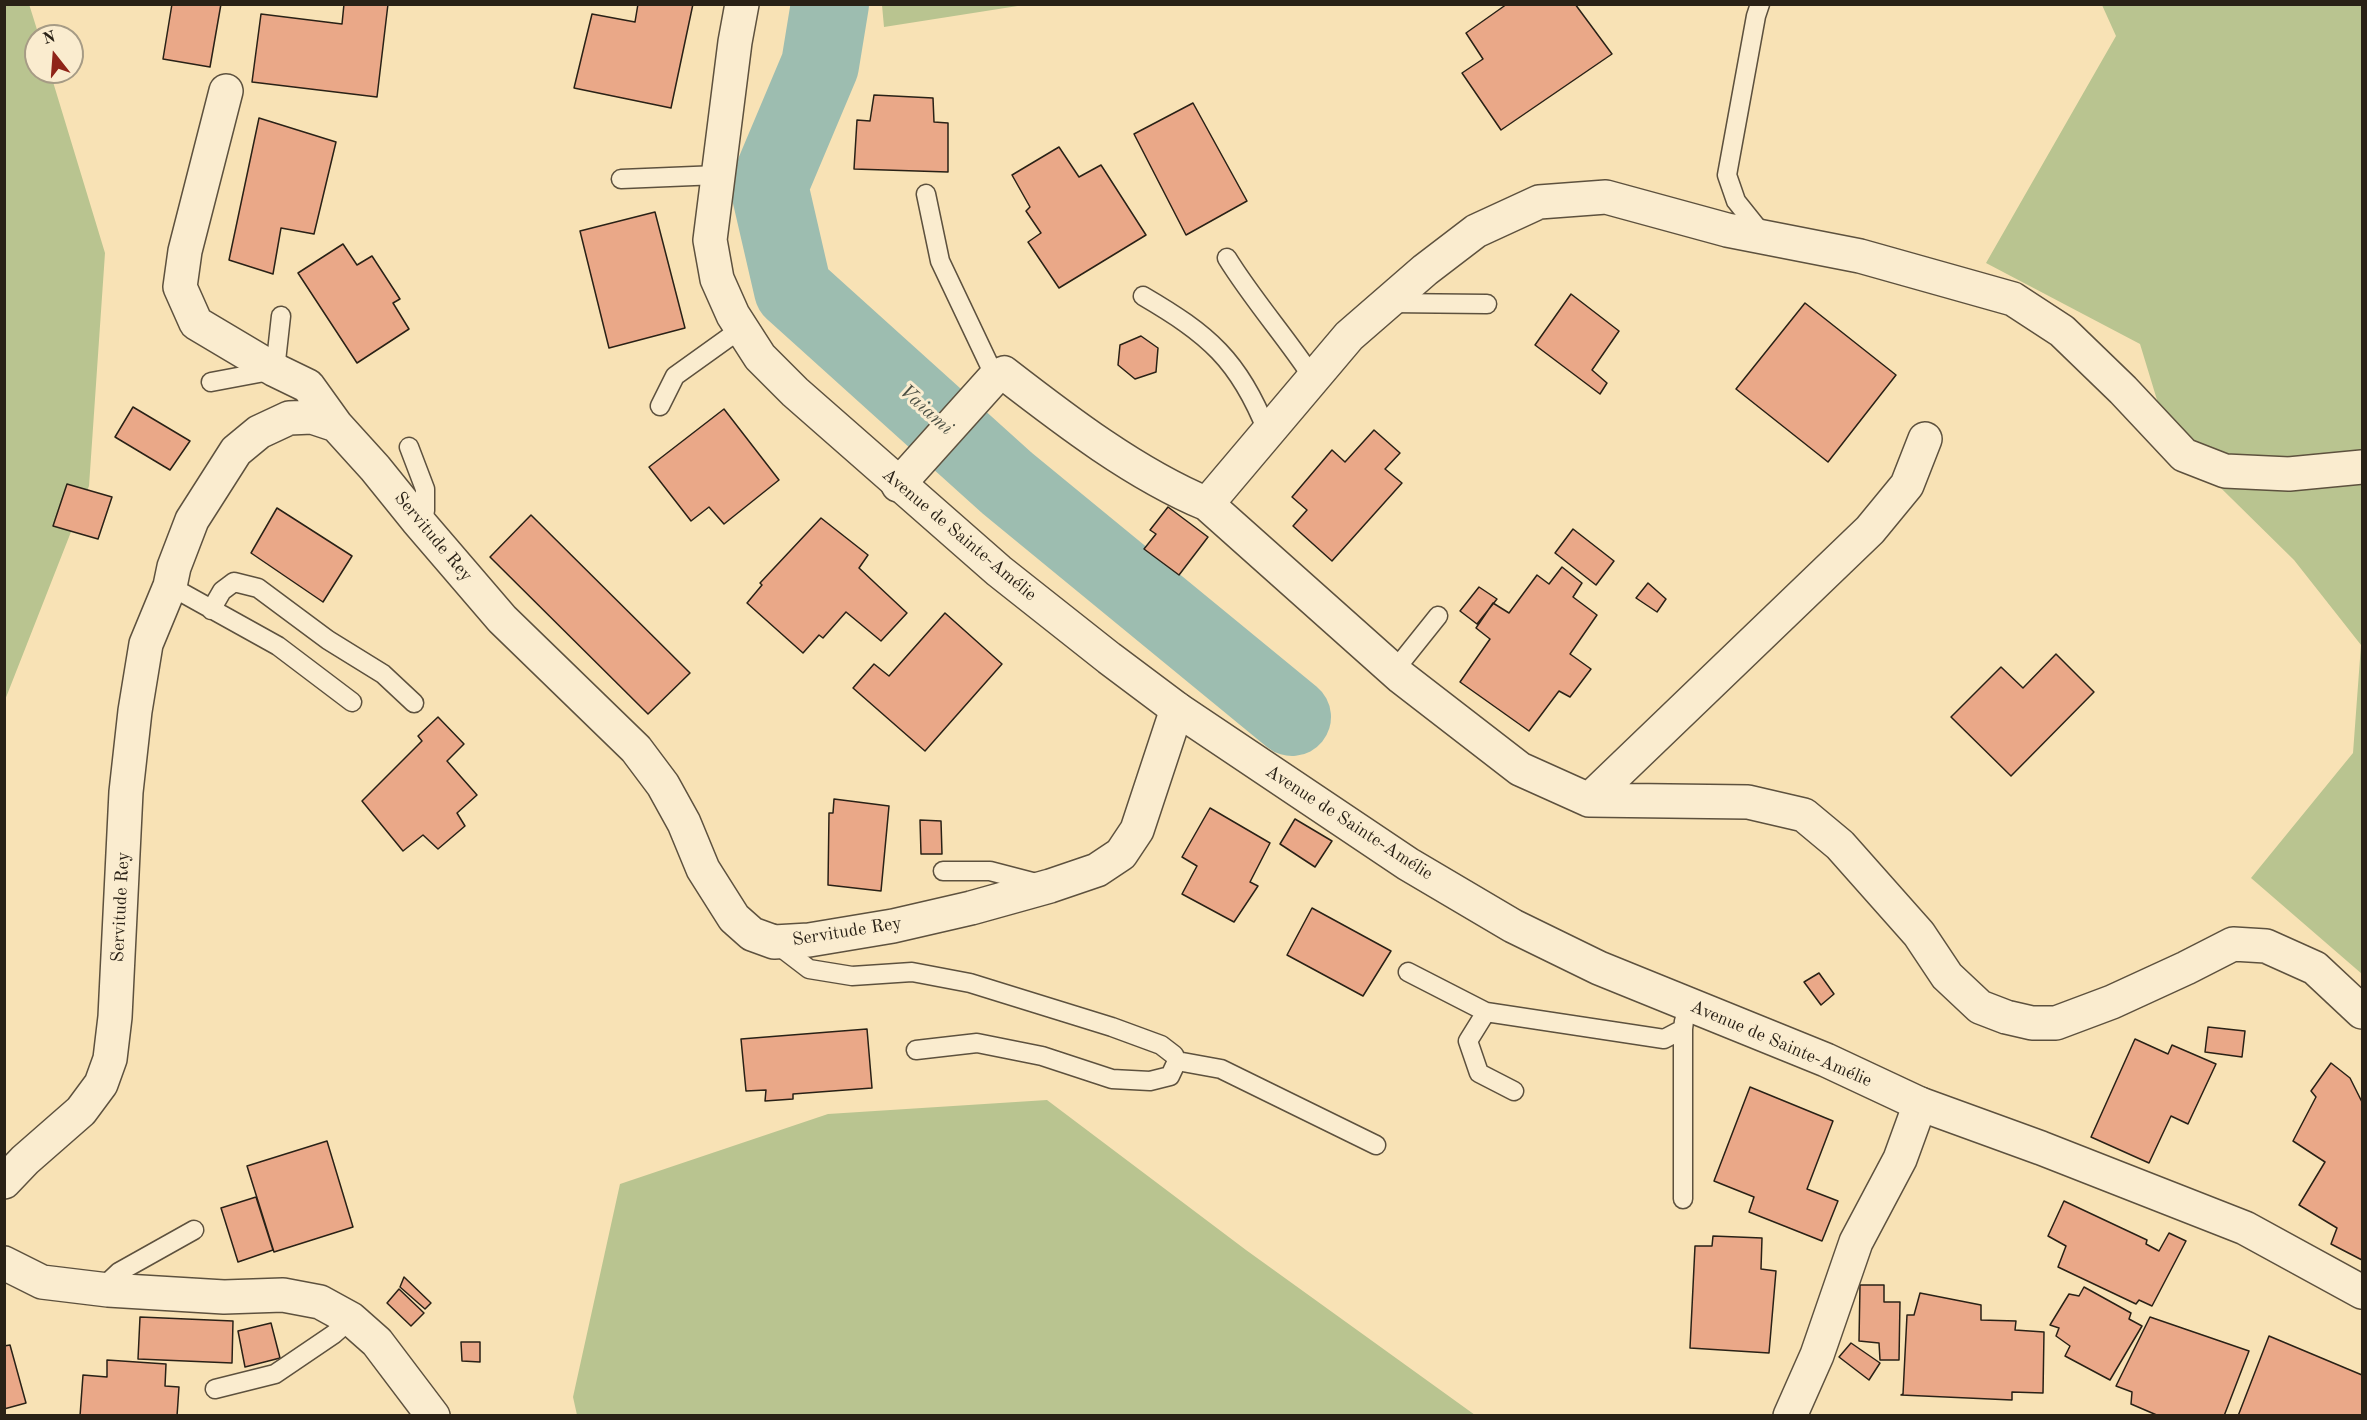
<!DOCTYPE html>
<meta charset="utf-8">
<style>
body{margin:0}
#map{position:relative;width:2367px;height:1420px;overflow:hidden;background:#f8e2b5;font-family:"Old Standard TT",serif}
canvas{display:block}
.frame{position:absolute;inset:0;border:6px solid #292116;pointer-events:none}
.north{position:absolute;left:24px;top:24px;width:60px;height:60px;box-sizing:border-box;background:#faeccf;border:2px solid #a69b85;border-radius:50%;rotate:343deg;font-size:16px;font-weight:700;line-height:24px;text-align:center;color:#292116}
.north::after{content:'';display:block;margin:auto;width:21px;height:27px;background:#8f2418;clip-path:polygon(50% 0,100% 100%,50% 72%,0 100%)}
</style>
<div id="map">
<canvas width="2367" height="1420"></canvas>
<div class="frame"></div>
<div class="north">N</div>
</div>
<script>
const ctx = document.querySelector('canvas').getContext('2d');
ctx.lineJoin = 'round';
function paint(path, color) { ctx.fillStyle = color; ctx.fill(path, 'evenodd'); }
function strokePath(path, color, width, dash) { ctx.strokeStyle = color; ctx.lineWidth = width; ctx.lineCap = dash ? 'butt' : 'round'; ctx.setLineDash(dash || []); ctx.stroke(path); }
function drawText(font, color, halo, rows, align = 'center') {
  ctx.font = font + ' "Old Standard TT",serif'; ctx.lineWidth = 6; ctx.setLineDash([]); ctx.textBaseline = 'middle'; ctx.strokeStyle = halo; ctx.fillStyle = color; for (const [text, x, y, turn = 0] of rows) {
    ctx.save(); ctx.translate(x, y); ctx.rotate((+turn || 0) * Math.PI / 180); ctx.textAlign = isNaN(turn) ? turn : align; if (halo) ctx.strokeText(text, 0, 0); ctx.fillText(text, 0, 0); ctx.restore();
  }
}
const green = new Path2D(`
 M 29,4 L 39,36 L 36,36 L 36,72 L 50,72 L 105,253 L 89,486 L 5,700 L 4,5 Z
 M 882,5 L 882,4 L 1024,5 L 884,27 Z
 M 2102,5 L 2362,5 L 2362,974 L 2251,878 L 2353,753 L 2361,645 L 2294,560 L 2168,436 L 2140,344 L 1986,263 L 2116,36 Z
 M 1047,1100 L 1246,1250 L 1475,1415 L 577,1415 L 573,1397 L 620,1184 L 828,1114 Z`);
const river = new Path2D(`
 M 830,4 L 820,65 L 769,186 L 793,290 L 1007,483 L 1292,717`);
const building = new Path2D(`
 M 172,4 L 221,4 L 210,67 L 163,59 Z
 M 344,4 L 388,4 L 377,97 L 252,82 L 261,14 L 342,24 Z
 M 638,4 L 693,4 L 671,108 L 574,88 L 592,14 L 635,22 Z
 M 1507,4 L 1575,4 L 1612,54 L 1501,130 L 1462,73 L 1483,59 L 1466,33 Z
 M 874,95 L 933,98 L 934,122 L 948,123 L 948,172 L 854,169 L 857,120 L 870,121 Z
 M 1193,103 L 1247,201 L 1186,235 L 1134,134 Z
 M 259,118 L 336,142 L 314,234 L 281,228 L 273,274 L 229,260 Z
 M 1059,147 L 1079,177 L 1101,165 L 1146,235 L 1059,288 L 1028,242 L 1041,233 L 1026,211 L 1030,207 L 1012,175 Z
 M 655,212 L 685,328 L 609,348 L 580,231 Z
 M 343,244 L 357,265 L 372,256 L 400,299 L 393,303 L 409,329 L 357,363 L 298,273 Z
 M 1571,294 L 1619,331 L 1592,370 L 1607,383 L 1600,394 L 1535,345 Z
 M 1805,303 L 1896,375 L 1828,462 L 1736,389 Z
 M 1141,336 L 1158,348 L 1156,372 L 1135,379 L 1118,365 L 1120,345 Z
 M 133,407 L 190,441 L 170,470 L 115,437 Z
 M 724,409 L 779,480 L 724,524 L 709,507 L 691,521 L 649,467 Z
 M 1374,430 L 1400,453 L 1385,469 L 1402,483 L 1332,561 L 1293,526 L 1307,510 L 1292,497 L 1332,450 L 1345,462 Z
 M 67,484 L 112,497 L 98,539 L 53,526 Z
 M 1168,507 L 1208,537 L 1179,575 L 1144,549 L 1156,534 L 1150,530 Z
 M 277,508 L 352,556 L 323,602 L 251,553 Z
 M 531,515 L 690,673 L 648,714 L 490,557 Z
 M 821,518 L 868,555 L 859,568 L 907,613 L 881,641 L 846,612 L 823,638 L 819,635 L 803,653 L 747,603 L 762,585 L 760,583 Z
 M 1573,529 L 1614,561 L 1596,585 L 1555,553 Z
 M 1562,567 L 1582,583 L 1573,597 L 1597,615 L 1570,654 L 1591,669 L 1570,697 L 1559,691 L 1529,731 L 1460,682 L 1490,639 L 1476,628 L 1493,603 L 1509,613 L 1537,575 L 1549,584 Z
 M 1648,583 L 1666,599 L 1657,612 L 1636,598 Z
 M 1479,587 L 1497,599 L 1477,624 L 1460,611 Z
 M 945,613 L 1002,664 L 925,751 L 853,688 L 874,664 L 889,676 Z
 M 2056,654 L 2094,692 L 2011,776 L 1951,717 L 2001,667 L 2023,688 Z
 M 438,717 L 464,744 L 447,761 L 477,795 L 457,813 L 465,826 L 438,849 L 423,835 L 403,851 L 362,801 L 422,741 L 418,736 Z
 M 834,799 L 889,806 L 881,891 L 828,885 L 829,813 L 833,813 Z
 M 1210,808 L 1270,843 L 1250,882 L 1258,886 L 1234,922 L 1182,894 L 1197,866 L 1182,857 Z
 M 1295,819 L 1332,841 L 1315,867 L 1280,844 Z
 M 920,820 L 941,821 L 942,854 L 921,854 Z
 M 1312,908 L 1391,951 L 1363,996 L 1287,955 Z
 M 1819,973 L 1834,994 L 1821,1005 L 1804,982 Z
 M 2208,1027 L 2245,1031 L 2242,1057 L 2205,1052 Z
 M 867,1029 L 872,1088 L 793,1094 L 793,1099 L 765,1101 L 766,1090 L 746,1091 L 741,1039 Z
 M 2135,1039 L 2168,1054 L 2172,1045 L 2216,1064 L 2188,1124 L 2171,1116 L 2149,1163 L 2091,1137 Z
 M 2331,1063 L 2350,1078 L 2362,1102 L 2362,1260 L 2331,1244 L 2337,1228 L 2299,1205 L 2325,1162 L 2293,1141 L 2316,1097 L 2311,1091 Z
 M 1750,1087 L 1833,1121 L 1807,1189 L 1838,1201 L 1822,1241 L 1749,1212 L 1754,1197 L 1714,1181 Z
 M 327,1141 L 353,1227 L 274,1252 L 247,1166 Z
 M 256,1197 L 273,1250 L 238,1262 L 221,1208 Z
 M 2064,1201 L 2147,1240 L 2146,1244 L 2159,1251 L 2169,1233 L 2186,1241 L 2152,1306 L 2139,1300 L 2136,1304 L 2058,1267 L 2066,1246 L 2048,1236 Z
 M 1713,1236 L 1762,1238 L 1761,1269 L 1776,1271 L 1769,1353 L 1690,1348 L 1695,1246 L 1712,1246 Z
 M 404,1277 L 431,1303 L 425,1309 L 400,1287 Z
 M 1860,1285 L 1884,1285 L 1884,1302 L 1900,1302 L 1899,1360 L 1880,1360 L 1879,1343 L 1859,1341 Z
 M 2084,1287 L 2131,1313 L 2129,1319 L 2142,1326 L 2110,1380 L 2065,1356 L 2070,1346 L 2056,1336 L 2059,1328 L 2050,1325 L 2069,1294 L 2079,1296 Z
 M 399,1289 L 424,1313 L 411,1326 L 387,1303 Z
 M 1920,1293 L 1981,1305 L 1981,1320 L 2016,1321 L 2015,1330 L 2044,1332 L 2043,1393 L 2012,1392 L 2012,1400 L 1901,1395 L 1903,1394 L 1907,1315 L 1914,1315 Z
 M 140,1317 L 233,1321 L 232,1363 L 138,1359 Z
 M 2150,1317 L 2249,1351 L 2224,1416 L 2159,1416 L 2131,1404 L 2132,1392 L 2116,1386 Z
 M 271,1323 L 280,1358 L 245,1367 L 238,1331 Z
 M 2269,1336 L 2362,1375 L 2362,1416 L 2238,1416 Z
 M 461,1342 L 480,1342 L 480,1362 L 462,1361 Z
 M 1851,1343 L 1880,1363 L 1869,1380 L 1839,1357 Z
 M 10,1345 L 26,1403 L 4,1409 L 4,1346 Z
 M 107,1360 L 166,1364 L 165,1386 L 179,1387 L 177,1416 L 80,1416 L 83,1375 L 107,1377 Z`);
const service = new Path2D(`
 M 1760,4 L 1756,16 L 1727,175 L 1736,201 L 1764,236
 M 621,179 L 718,175
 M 926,194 L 940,261 L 995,377
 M 1227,258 C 1253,300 1286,337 1313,378
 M 1143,296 C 1208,334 1239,360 1267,431
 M 1389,303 L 1487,304
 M 211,382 L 275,370 L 281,316
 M 660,406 L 675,376 L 742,328
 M 409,447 L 425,489 L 425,511 L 417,520
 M 170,586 L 278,646 L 352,702
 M 211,610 L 222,591 L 234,582 L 258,588 L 328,640 L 383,674 L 414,703
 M 1394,671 L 1438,616
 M 943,871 L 990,871 L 1040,884
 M 775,943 L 809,969 L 852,976 L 912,972 L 970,983 L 1112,1027 L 1161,1045 L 1174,1055 L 1177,1061 L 1170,1076 L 1150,1081 L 1112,1079 L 1042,1056 L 977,1043 L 916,1050
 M 1408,972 L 1486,1012 L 1664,1039 L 1683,1029
 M 1486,1012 L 1468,1041 L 1479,1073 L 1514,1091
 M 1177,1061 L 1221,1069 L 1376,1145
 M 1683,1199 L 1683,1029 L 1684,1021
 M 101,1289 L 119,1272 L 194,1230
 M 215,1389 L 275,1374 L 334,1334 L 351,1319`);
const minor = new Path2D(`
 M 226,91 L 185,251 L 180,287 L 196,323 L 275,370 L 308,386 L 336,425
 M 898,485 L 995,377 L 1004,373 C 1066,421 1135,474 1207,504 L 1401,677 L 1520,769 L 1589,800 L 1870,530 L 1907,485 L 1925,439
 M 1207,504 L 1349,336 L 1425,270 L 1476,231 L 1539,202 L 1606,197 L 1727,230 L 1860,256 L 2013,299 L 2062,331 L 2123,390 L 2184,455 L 2225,471 L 2289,474 L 2362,467
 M 1589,800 L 1748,802 L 1804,815 L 1840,845 L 1919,934 L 1947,976 L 1980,1007 L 2006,1017 L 2032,1023 L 2056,1023 L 2112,1002 L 2186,968 L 2233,944 L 2266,946 L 2315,968 L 2362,1012
 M 4,1182 L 25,1160 L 81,1111 L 101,1084 L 110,1059 L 115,1017 L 126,792 L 135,711 L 146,644 L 170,586 L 174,567 L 192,520 L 236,451 L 259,432 L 289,418 L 312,417 L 336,425 L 375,468 L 417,520 L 502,619 L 636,749 L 663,785 L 684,823 L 703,869 L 734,918 L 752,934 L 774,942 L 809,940 L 893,926 L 971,908 L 1050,886 L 1097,870 L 1121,854 L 1137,830 L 1177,709
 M 4,1263 L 42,1282 L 108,1290 L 224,1297 L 283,1295 L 320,1302 L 351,1319 L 377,1342 L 433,1416
 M 1790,1416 L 1817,1355 L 1856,1242 L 1900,1159 L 1920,1104`);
const tertiary = new Path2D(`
 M 742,4 L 735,42 L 710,240 L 717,279 L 733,315 L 760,357 L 795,392 L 999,571 L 1109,658 L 1177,709 L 1408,864 L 1513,926 L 1599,968 L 1826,1060 L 1920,1104 L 2041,1148 L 2245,1228 L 2362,1292`);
const streetNames = [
 ["Avenue de Sainte-Amélie",959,535,40],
 ["Servitude Rey",433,537,50],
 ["Avenue de Sainte-Amélie",1349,823,33],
 ["Servitude Rey",121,907,-87],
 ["Servitude Rey",847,932,-9],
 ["Avenue de Sainte-Amélie",1781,1044,23]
];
const waterNames = [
 ["Vaiami",926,410,42]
];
paint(green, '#b9c490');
strokePath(river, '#9dbdb0', 78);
paint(building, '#eaa888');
strokePath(building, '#292116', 1.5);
strokePath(service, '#5d513e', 21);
strokePath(minor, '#5d513e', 36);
strokePath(tertiary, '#5d513e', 36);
strokePath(service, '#faeccf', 18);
strokePath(minor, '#faeccf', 33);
strokePath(tertiary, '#faeccf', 33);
drawText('18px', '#292116', '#faeccf', streetNames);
drawText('italic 20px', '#4c5044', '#faeccf', waterNames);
</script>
